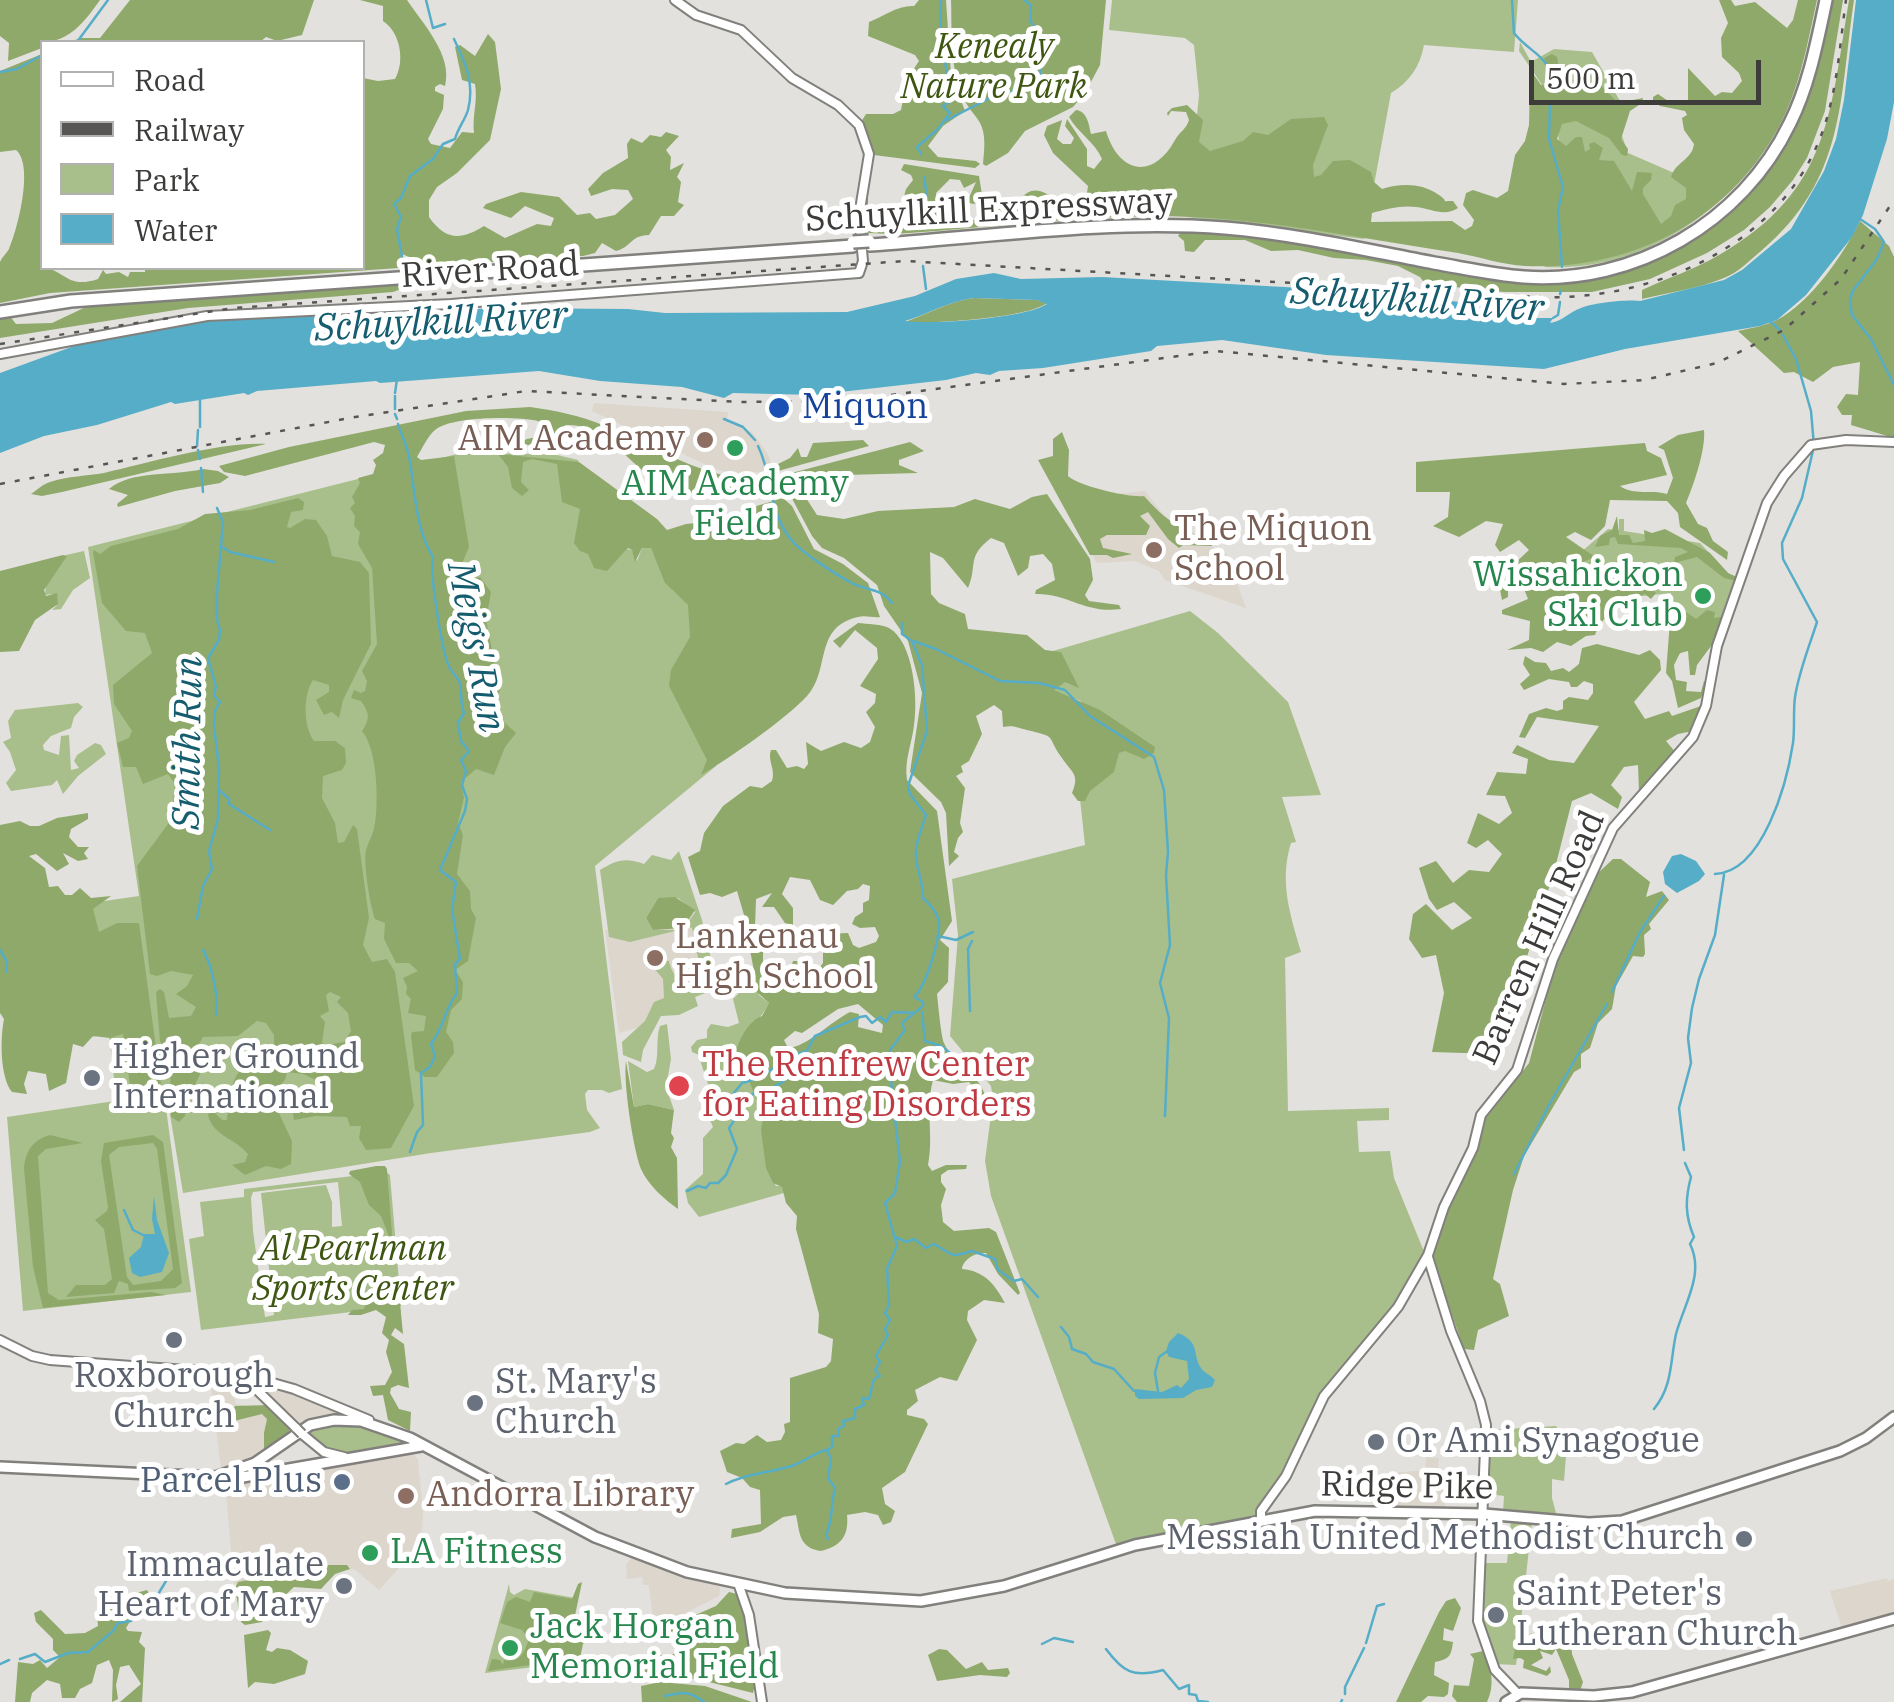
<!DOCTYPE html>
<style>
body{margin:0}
#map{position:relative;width:1894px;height:1702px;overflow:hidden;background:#e3e1dd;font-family:"IBM Plex Serif",serif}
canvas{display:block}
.legend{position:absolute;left:40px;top:40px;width:325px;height:230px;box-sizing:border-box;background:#fff;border:2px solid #b1b1b0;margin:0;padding:12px 18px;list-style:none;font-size:30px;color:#3d3c3a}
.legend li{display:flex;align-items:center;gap:20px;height:50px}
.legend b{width:50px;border:2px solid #b1b1b0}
.scale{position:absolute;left:1529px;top:60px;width:232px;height:45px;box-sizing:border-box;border:5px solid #3d3c3a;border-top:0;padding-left:12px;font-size:30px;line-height:35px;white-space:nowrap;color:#3d3c3a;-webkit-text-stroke:8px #fff;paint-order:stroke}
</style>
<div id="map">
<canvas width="1894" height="1702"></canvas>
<ul class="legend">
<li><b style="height:12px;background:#fff"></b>Road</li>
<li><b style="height:12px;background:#575654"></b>Railway</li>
<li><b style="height:28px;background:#a8bf8b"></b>Park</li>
<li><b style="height:28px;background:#56adc7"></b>Water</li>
</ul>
<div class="scale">500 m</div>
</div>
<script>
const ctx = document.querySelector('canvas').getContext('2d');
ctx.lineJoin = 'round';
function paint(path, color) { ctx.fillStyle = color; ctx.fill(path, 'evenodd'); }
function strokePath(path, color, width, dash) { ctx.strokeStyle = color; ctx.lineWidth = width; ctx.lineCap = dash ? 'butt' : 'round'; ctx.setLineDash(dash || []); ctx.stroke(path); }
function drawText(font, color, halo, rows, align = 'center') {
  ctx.font = font + ' "IBM Plex Serif",serif'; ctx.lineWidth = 10; ctx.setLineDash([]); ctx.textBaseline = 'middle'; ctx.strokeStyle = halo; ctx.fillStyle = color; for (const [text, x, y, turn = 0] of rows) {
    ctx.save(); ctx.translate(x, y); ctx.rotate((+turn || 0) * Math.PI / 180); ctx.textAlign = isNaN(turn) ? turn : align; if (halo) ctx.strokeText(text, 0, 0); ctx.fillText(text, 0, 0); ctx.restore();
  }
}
const built = new Path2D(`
 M 594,403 L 728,412 L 727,422 L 752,432 L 769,456 L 773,472 L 730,473 L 713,468 L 592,411 Z
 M 1145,491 L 1177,532 L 1226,553 L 1246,608 L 1165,580 L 1159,571 L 1135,561 L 1097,563 L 1060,500 Z
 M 692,910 L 706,985 L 653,1014 L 640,1027 L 619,1033 L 605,930 Z
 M 213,1375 L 236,1381 L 235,1404 L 276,1410 L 293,1431 L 268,1453 L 227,1470 L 221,1470 L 210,1378 Z
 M 270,1383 L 345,1413 L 299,1427 L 261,1389 L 264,1384 Z
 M 413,1454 L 418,1459 L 423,1513 L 422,1530 L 409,1557 L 379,1590 L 354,1569 L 234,1584 L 225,1482 Z
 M 1426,1457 L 1439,1458 L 1438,1471 L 1447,1472 L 1445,1509 L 1378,1508 L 1380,1474 L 1425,1470 Z
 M 631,1558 L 720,1587 L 719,1596 L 654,1629 L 649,1585 L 643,1585 L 642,1577 L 627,1579 L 626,1565 Z
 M 1887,1578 L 1888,1581 L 1894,1579 L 1894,1619 L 1843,1632 L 1830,1591 Z`);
const green = new Path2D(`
 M 1112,0 L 1518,0 L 1514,52 L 1424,45 C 1420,67 1409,82 1391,93 L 1364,239 L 1187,217 L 1199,95 L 1194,45 L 1185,38 L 1109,30 Z
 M 1520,42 L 1531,62 L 1554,49 L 1592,52 L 1624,108 L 1621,133 L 1628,153 L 1688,179 L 1796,83 C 1763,187 1659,273 1545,267 L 1542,263 L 1559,145 C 1557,100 1543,87 1519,51 Z
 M 465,452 L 557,455 L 578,460 L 609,568 L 627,549 L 632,550 L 637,561 L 642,548 L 651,548 L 673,591 L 685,600 L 695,617 L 694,635 L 672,680 L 716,766 L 595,866 L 622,1089 L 609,1093 L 602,1090 L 588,1090 L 585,1094 L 587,1110 L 600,1128 L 590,1132 L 431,1153 L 183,1193 L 166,1090 L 116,1097 L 109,1034 L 10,1050 L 0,916 L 139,896 L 88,547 Z
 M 1619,519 L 1624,519 L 1624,531 L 1700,543 L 1730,575 L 1741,578 L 1714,646 L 1701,643 L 1671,658 L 1671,593 L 1604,600 L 1572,598 L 1567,564 L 1608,529 L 1619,530 Z
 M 84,551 L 90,578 L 73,590 L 61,609 L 52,610 L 57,605 L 52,594 L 45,595 L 46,584 L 66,555 Z
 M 1190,611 L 1218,633 L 1288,702 L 1321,795 L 1282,797 L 1296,842 L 1291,843 C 1279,882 1290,914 1301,952 L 1285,958 L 1288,1111 L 1389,1108 L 1389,1120 L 1357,1121 L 1359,1152 L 1390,1151 L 1394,1178 L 1425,1254 L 1383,1321 L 1319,1398 L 1288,1464 L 1254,1520 L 1117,1547 L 991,1196 L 985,1161 L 993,1099 L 991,1086 L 950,1036 L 958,935 L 952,879 L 1085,845 L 1076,762 L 1098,756 L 1081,701 L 988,670 Z
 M 78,703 L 83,707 L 74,717 L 71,728 L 51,736 L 43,745 L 44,750 L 59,755 L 61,736 L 69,735 L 71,770 L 79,768 L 74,761 L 77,755 L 95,743 L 101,745 L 106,754 L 78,776 L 63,794 L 57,780 L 52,785 L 11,791 L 6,783 L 16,770 L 10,752 L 3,742 L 11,738 L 8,721 L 15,710 Z
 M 679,851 L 702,920 L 717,984 L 708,992 L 695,997 L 698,1006 L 679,1015 L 661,1016 L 643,1050 L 641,1062 L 623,1055 L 622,1042 L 645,1021 L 654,1002 L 664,998 L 663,979 L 653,967 L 655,960 L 669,961 C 673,979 680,978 694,988 L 703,982 L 692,928 L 686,926 L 695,912 L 678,898 L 658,898 L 646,918 L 653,930 L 679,930 L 630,942 L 609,937 L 600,870 C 616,860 625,857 644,864 L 652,855 L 671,860 Z
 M 750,982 L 757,984 L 759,995 L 769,1003 C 759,1024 739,1032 734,1058 C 748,1074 756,1093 761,1115 C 767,1137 764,1164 776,1186 L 782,1186 L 784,1193 L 699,1217 L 688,1203 L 685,1190 L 703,1174 L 703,1138 L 713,1127 L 709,1118 L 713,1107 L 704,1100 L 708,1084 L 701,1063 L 704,1057 L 692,1052 L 691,1047 L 697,1040 L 707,1038 L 707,1030 L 711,1024 L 728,1027 L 739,1023 L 733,999 Z
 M 667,1024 L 671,1059 L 666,1087 L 674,1110 L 648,1104 L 634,1107 L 628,1061 L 647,1072 L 654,1069 C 660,1056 655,1040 660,1026 Z
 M 155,1095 L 163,1097 L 165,1101 L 191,1292 L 23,1311 L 7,1117 Z
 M 386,1172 L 390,1175 L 401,1306 L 201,1330 L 189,1239 L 204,1236 L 200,1202 L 244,1197 L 244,1189 ZM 338,1182 L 342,1226 L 332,1227 L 332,1202 L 326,1185 L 261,1193 L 274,1315 L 265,1317 L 253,1231 L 251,1198 L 253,1192 Z
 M 337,1421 L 367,1426 L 413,1445 C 367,1452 341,1466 304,1432 Z
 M 1556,1426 L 1567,1443 L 1564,1481 L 1552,1479 L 1552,1498 L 1557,1517 L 1503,1512 L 1504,1496 L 1488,1494 L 1488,1430 Z
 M 1511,1520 L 1532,1522 L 1516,1665 L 1494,1664 L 1480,1618 L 1482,1563 L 1507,1563 Z
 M 509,1584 L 510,1592 L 514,1595 L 525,1589 L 575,1598 L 559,1664 L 485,1673 Z`);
const forest = new Path2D(`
 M 0,0 L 100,0 C 85,21 70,42 42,42 L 42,48 L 8,61 L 9,43 L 0,36 Z
 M 130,0 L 314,0 L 302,35 L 277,41 L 266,37 L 260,42 L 69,42 L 81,38 L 100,38 Z
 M 360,0 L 407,0 C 423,24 453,55 445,86 L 440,84 L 435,87 L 435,91 L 444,95 L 443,109 L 428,139 L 431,144 L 450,148 L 462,132 L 474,133 C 472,115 478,102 475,84 L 462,80 L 455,47 L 460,45 L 475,56 L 488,34 L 495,42 L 501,89 L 490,140 L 457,173 L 437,187 L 429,200 L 429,217 C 446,241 461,240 484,226 L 505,238 L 537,224 L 551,226 L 554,218 L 525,206 L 511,218 L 483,208 L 486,204 L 521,192 L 559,197 L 577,215 L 590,213 L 596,219 L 615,215 L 633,199 L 628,190 L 612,189 L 591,196 L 588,189 L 603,173 L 628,158 L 627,144 L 631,138 L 642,143 L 650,135 L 661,137 L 666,132 L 679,136 L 666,150 L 671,157 L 670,170 L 684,163 L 677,177 L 681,182 L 678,202 L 684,205 L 674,216 L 661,216 L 649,235 C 629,236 632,247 616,251 L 602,243 L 595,253 L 583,256 L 443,265 L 424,263 L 402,254 L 399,263 L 412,267 L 50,293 L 0,303 C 0,291 0,273 0,262 C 2,257 6,254 9,249 C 18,228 34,165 16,150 L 0,152 L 0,71 L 42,54 L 42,268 C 64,268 66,290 98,279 L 103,270 L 106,274 L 119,272 L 128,277 L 130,272 L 145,272 L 145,268 L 362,268 L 363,78 L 378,81 L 395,79 C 405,62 401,33 383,21 L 383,6 Z
 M 919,0 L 946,0 L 951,74 L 965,111 L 943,126 L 928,146 L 938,157 L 976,161 L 980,164 L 975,168 L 874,155 L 861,122 L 866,114 L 893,114 L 901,110 L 907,79 L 919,61 L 915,55 L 868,36 L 869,22 C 884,16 898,5 914,6 Z
 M 951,0 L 1106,0 L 1100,65 L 1085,93 L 1073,107 L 1025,131 L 1008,153 L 986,166 L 983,164 C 990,111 971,125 959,86 C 950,60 952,27 951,0 Z
 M 1719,0 L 1731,0 L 1735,6 L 1755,2 L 1787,28 L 1793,20 L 1798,0 L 1817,0 C 1809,36 1802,76 1787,110 C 1741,214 1637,271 1525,266 C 1503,265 1480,257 1458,253 C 1376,241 1294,224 1211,218 C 1106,211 997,228 893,234 L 868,233 L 862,228 L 865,193 L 868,198 L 868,213 C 876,222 884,229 897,223 L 906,189 L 913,180 L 911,175 L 901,170 L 904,164 L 979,176 L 983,201 L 973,204 L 967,202 L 976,182 L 964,188 L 960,180 L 950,179 L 936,193 L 938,218 L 946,216 L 957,197 L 964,198 L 958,211 L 967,220 L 994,220 L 999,212 L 988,203 L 989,198 L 1015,205 C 1019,201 1022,196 1027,193 C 1044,182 1061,210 1078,211 L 1086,199 L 1088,186 L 1053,153 L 1044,135 L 1047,126 L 1062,120 L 1057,139 L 1063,144 L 1071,144 L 1074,138 L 1065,126 L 1067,119 L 1087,149 L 1087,166 L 1094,169 L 1102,159 C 1095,142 1078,133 1069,117 L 1076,110 C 1087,111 1089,124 1091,134 L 1106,131 C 1119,174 1153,180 1175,140 C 1180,131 1186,130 1189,120 L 1186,112 L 1171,111 L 1168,116 L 1167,113 L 1172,108 L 1187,105 L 1203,120 L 1199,142 L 1210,151 L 1243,141 L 1253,132 L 1268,135 L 1291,119 L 1324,117 L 1328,125 L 1313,165 L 1314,177 L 1321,175 L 1333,161 L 1350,160 L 1371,172 L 1374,182 L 1382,189 C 1401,183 1422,183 1439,195 C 1451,203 1438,201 1453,201 L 1458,208 C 1444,217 1432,209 1416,207 C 1402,205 1386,209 1372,213 L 1371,222 L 1452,221 L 1465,230 L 1472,226 L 1474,220 L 1463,205 L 1466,193 L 1473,190 L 1497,198 L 1508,191 L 1515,155 L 1525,141 L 1529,125 L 1530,75 L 1532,72 L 1541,85 L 1548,86 L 1552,83 L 1552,77 L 1544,58 L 1552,54 L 1557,57 L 1561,81 L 1567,82 L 1589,73 L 1618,103 L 1643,98 L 1642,103 L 1630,111 L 1621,139 L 1628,149 L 1627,156 L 1622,155 L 1609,138 L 1576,121 L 1562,124 L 1557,139 L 1566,146 L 1576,137 L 1582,137 L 1585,152 L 1590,149 L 1589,144 L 1594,142 L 1603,148 L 1599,160 L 1614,161 L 1632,191 L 1637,172 L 1652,173 L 1651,180 L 1643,188 L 1643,194 L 1661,224 L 1671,216 L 1675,205 L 1686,199 L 1686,188 L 1671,177 C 1675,162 1692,160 1694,144 L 1684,130 L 1682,118 L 1687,115 L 1685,111 L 1660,106 L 1653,101 L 1653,97 L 1658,94 L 1671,103 L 1688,104 L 1688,68 L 1715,96 L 1722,92 L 1732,93 L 1742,81 L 1739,73 L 1722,57 L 1721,38 L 1728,23 Z
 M 1830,0 L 1843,0 L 1825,111 L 1807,158 L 1793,180 L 1770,207 L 1744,230 L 1707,253 L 1650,279 L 1592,292 L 1504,292 L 1425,284 L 1420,277 L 1398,266 L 1366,260 L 1334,258 L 1298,250 L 1271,251 L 1245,240 L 1205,240 L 1194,252 L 1185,251 L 1184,241 L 1178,236 L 1182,230 L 1256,235 L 1547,281 L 1677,247 L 1781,148 Z
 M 1849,0 L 1854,0 C 1839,100 1846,179 1761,251 C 1749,261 1739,272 1724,278 C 1700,288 1668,293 1642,299 L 1642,290 C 1667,278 1694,270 1719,255 C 1830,191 1830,113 1849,0 Z
 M 1860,221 L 1889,246 L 1894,257 L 1894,438 L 1851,425 L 1852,415 L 1842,415 L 1837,407 L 1846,394 L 1858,395 L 1860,362 L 1833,367 L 1813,382 L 1794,372 L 1784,373 L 1738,331 C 1751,328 1765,326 1777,320 C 1812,301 1843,255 1860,221 Z
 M 397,283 L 401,283 L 401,289 L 393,292 L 188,308 L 0,338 L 0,317 L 9,315 L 16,324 L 52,323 L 88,306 Z
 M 974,298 L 1037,300 L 1047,303 C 1028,318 931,324 905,322 C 928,314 949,301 974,298 Z
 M 530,407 C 556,411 580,415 605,426 C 658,448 705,480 764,480 L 766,488 L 757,490 C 736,491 689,497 671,489 C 634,474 608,422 565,425 L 562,442 C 550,446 530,448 521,442 C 531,435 540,442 541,426 L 538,421 C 517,416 451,416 435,430 C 427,437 422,449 417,457 L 421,460 L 454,456 L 469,547 L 458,573 L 465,581 L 480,577 L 491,592 L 486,620 L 500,690 L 491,710 L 516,733 L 505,747 L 494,775 L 476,769 L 461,782 L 464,798 L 458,823 L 463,835 L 457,874 L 470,891 L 471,909 L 476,918 L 468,961 L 455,970 L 463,982 L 462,999 L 451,1010 L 446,1032 L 453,1042 L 454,1053 L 437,1077 L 425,1077 L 415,1070 L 411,1036 L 412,1032 L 424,1031 L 426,1016 L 408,1013 L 411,999 L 406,994 L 407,987 L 403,978 L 418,971 L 409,963 L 396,963 L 384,939 L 385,923 L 375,919 C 370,905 363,863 366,850 C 368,843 372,836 374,829 C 379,806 378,750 362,731 C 370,720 370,713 361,701 L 351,698 L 354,690 L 361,693 L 365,691 L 367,681 L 362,671 L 377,644 L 372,568 L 358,544 L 360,532 L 354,526 L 355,516 L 350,508 L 355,503 L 352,497 L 360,483 L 358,478 L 373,474 L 376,465 L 373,460 L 383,453 L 385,445 L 374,442 L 245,476 L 224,472 L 219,466 L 289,447 L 466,411 Z
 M 1704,430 C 1706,449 1694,484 1686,503 L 1698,524 L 1707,528 L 1713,541 L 1728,552 L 1727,560 L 1680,527 L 1678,513 L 1667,501 L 1610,500 L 1605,526 L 1591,540 L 1575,532 L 1566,537 L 1595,557 L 1573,566 L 1590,582 L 1597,574 L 1607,571 L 1618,590 L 1644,581 L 1656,593 L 1651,599 L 1645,594 C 1625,601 1602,614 1595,635 L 1586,636 L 1571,646 L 1557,642 L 1543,652 L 1531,648 L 1507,650 L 1529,640 L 1530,621 L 1502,614 L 1502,610 L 1528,599 L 1522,584 L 1508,587 L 1508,597 L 1502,600 L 1498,579 L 1529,550 L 1519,540 L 1500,552 L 1495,545 L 1503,524 L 1486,521 L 1459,537 L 1433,526 L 1448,517 L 1450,492 L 1416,492 L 1416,462 L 1645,443 L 1647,451 L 1661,458 L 1667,475 L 1620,486 C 1634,496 1651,489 1667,494 L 1673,478 L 1664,450 L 1658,447 L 1678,435 Z
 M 1062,432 L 1069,450 L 1068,476 C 1078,486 1130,498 1144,496 C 1165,520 1180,529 1211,541 L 1212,546 L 1183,545 L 1179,548 L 1168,539 L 1148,512 L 1140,516 L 1150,526 L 1146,535 L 1107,535 L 1100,539 L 1103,548 L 1132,554 L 1113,558 L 1107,555 L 1090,555 L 1038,460 L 1053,456 L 1053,439 Z
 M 863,440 L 869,446 L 778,471 L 778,464 L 790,458 L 798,448 L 801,457 L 807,457 L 813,443 Z
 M 910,442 L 924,451 L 899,460 L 899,465 L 918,473 L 810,476 L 797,484 L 817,515 L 844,519 L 878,511 L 954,507 L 975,499 L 1010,509 L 1032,497 L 1047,494 L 1090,559 L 1093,580 L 1085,595 L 1089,601 L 1119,605 L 1121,609 C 1084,614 1069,593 1035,594 L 1036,590 L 1055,580 L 1052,564 L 1043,554 L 1030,556 L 1028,568 L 1018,576 L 1004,543 L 991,538 C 966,557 978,565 968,588 L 943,558 L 930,552 L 931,594 L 939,603 L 965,614 L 968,629 L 1027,635 L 1045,650 L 1061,652 L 1079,688 L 1065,682 L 1054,690 L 1100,710 L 1155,747 L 1154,753 L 1144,759 L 1125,751 L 1119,753 L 1114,772 L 1090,791 L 1085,801 L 1078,801 L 1072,793 C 1080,774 1072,773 1062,758 C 1045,734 1059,738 1027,730 C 1017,728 1014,725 1003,727 L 1002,711 L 994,705 L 976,716 L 982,734 L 969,761 L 961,766 L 963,772 L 956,776 L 965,788 L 960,823 L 963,832 L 958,838 L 954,852 L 959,856 L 949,866 L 946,813 L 941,802 L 910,772 L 922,693 L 908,641 L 884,606 L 877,585 L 844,558 L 822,548 L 812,536 L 780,476 Z
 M 266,444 L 62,492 L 42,496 L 31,494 C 37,490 43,484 50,482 C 68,476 87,476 104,473 C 152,462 219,442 266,444 Z
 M 498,454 L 579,462 L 657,519 L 667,530 L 686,524 L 727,520 L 750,508 L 783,498 L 792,506 L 814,549 L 843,564 L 868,583 L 880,617 C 873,618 865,615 858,617 C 813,627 831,670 807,696 C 786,719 728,759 701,775 L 707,760 L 669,686 L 671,670 L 690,637 L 688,605 L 665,583 L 651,548 L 642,548 L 635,562 L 632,550 L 628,548 L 607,571 L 594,568 L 588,554 L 580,551 L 574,543 L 580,509 L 562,502 L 557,464 L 532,459 L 523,462 L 521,482 L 529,490 L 522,496 L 512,488 L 508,467 Z
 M 203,469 L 218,471 L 229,477 L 220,483 L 175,491 L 118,507 L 117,504 L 128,495 L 109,489 C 131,470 175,476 203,469 Z
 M 298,498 L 304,502 L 303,510 L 291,512 L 287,527 L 290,528 L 305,519 L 316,520 L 327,536 L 332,556 L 360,562 L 369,573 L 371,644 L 343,700 L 339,718 L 332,712 L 324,715 L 316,700 L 329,692 L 329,685 L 313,680 C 303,695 303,726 314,741 L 335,741 L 345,748 L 346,763 L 342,770 L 323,776 L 322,798 L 335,823 L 338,843 L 344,842 L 353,825 L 357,829 L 369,918 L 363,945 L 372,962 L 387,959 L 395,972 L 414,1106 L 391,1148 L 366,1150 L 359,1138 L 361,1126 L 350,1126 L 347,1117 L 316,1116 L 294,1120 L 290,1097 L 321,1090 L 324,1084 L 303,1074 L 287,1072 L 285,1080 L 271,1096 L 292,1141 L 291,1164 L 281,1169 L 266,1166 L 245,1175 L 232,1165 L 245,1162 L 248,1154 C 235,1138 212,1136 208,1114 L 214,1112 L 222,1120 L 227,1120 C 230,1099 229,1074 250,1062 L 253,1052 L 274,1047 L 274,1035 L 266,1023 L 257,1021 L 238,1036 L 203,1037 L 199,1044 L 204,1050 L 206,1061 L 187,1102 L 185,1116 L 179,1122 L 171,1117 L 170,1059 L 160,1041 L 156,992 L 160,989 L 164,992 L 169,1018 L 191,1016 L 196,1007 L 176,994 L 187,986 L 193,975 L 171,971 L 157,976 L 150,974 L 137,866 L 171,820 L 175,784 L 168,774 L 143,784 L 136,767 L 123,767 L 117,743 L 129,738 L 132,731 L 114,704 L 113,685 L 152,653 L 145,633 L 126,631 L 102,603 L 93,553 L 94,550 L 100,554 L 111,546 L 178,529 L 205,514 L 250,510 ZM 330,992 L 341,997 L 337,1002 L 348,1013 L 351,1031 L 344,1042 L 327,1045 L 322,1043 L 325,1022 L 320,1016 L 329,1011 L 326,995 Z
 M 1617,516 L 1619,535 L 1629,535 L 1633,543 L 1645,541 L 1644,530 L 1652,533 L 1665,529 L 1710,553 L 1728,573 L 1739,578 L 1736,581 L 1724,578 L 1697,557 L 1674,563 L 1675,557 L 1688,552 L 1681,548 L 1618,544 L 1615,537 L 1610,538 L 1609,545 L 1595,547 L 1600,536 L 1612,530 Z
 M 63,555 L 67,556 L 44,590 L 46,596 L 57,593 L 58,604 L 35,620 L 19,651 L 0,652 L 0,571 Z
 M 1731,598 L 1720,634 L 1697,665 L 1695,675 L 1690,675 L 1688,651 L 1680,653 L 1674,665 L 1676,680 L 1687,682 L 1686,691 L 1701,692 L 1704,681 L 1707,682 L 1701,698 L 1678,708 L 1672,681 L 1666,673 L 1670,621 L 1683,610 L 1696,619 L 1707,610 L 1715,612 L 1714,618 L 1721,617 Z
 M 858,623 C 867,624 882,624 889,628 C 914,642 918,700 914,725 C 912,744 904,760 907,780 L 937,811 L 952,921 L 940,940 L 949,948 L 948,982 L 937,994 C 938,1002 941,1037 944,1043 C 953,1064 977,1071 985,1095 L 981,1096 L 969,1082 L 953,1084 L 933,1080 C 925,1111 934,1135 928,1165 L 932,1171 L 946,1165 L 967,1165 L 966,1169 L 948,1170 L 941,1175 L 941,1182 L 946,1189 L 941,1205 L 943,1222 L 954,1231 L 989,1228 L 996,1232 L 1020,1293 L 1018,1295 L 998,1274 L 986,1253 C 976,1252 963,1259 962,1269 C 985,1271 995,1285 1005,1303 L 984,1300 L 968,1311 L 967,1320 L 977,1340 L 957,1381 L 940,1377 L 915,1390 L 918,1401 L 907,1410 L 907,1415 L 924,1419 L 928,1424 L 905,1472 L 882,1488 L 885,1504 L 895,1511 L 891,1522 L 883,1525 L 878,1515 L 865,1512 L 847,1515 C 849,1534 842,1547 820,1551 C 798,1547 800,1532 796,1515 L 783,1517 L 760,1532 L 731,1538 L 732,1529 L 761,1524 L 760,1490 L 750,1487 L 742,1478 L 727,1472 L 720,1451 L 736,1443 L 744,1444 L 757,1435 L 767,1442 L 781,1440 L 785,1432 L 784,1424 L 790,1422 L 790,1378 L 826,1367 L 831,1361 L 833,1339 L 818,1333 L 819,1314 L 796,1229 L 797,1216 L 786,1203 L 782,1187 L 773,1183 L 766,1168 L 761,1130 L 763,1117 L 745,1070 L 734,1057 C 738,1041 748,1021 762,1016 L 769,1003 L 757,992 L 757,984 L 751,982 L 754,971 L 749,945 L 766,938 L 775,940 L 763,948 L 763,962 L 782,976 L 790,971 L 793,961 L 804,961 L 806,970 L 820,967 L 823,963 L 823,938 L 827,934 L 848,933 L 853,945 L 859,948 L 876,942 L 879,936 L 875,927 L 860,928 L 852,924 L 855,917 L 863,912 L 863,903 L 869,900 L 870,886 L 863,884 L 858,889 L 847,891 L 833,905 L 820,900 L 810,880 L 790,877 L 782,894 L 793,908 L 793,925 L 785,923 L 774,907 L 762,907 L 772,893 L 756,899 L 755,927 L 749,932 L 737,891 L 722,897 L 710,893 L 700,895 L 688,857 L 700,851 L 704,833 L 723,806 L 750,786 L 762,788 L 772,781 C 776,769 767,761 771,750 L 776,750 L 787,768 L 797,766 L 804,769 L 808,764 L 806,742 L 821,751 L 844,742 L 861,748 L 870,742 L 875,727 L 866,712 L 875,703 L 876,694 L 860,686 L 878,659 L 877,648 L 855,630 L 840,648 L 833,641 ZM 858,1004 L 883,1025 L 882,1033 L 858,1027 L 859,1014 L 850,1012 C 830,1022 807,1047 788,1048 L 784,1040 L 795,1031 L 802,1033 L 838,1009 Z
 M 1597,644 L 1639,655 L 1650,650 L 1660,660 L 1661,670 L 1634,702 L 1645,719 L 1669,711 L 1672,716 L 1701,706 L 1693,731 L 1678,734 L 1666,741 L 1677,754 L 1639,792 L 1638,765 L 1624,767 L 1611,785 L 1622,797 L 1618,809 L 1591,793 L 1572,801 L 1554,872 L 1496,1054 L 1432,1052 L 1444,993 L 1436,955 L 1422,958 L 1409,939 L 1413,914 L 1426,904 L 1452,930 L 1472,918 L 1454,902 L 1437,910 L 1429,899 L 1419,868 L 1436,861 L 1453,883 L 1469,870 L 1489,872 L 1502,854 L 1488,840 L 1476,848 L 1467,843 L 1478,813 L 1499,824 L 1512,813 L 1505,796 L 1486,795 L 1497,772 L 1526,774 L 1528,759 L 1512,753 L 1517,745 L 1549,760 L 1574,763 L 1599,726 L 1537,717 L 1525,738 L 1519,737 L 1529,714 L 1546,708 L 1557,711 L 1563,709 L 1563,701 L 1569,697 L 1588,700 L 1593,693 L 1593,684 L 1584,681 L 1577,687 L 1571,687 L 1569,682 L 1549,679 L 1524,690 L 1520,684 L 1530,675 L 1523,664 L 1525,656 L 1535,662 L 1546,663 L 1551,671 L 1563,668 L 1569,672 L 1579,664 L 1582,648 Z
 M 88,813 L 88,819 L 71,829 L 69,837 L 78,847 L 89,847 L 84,853 L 88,859 L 78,861 L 63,853 L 69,864 L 57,871 L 36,854 L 29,856 L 45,868 L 49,887 L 58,886 L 65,895 L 72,895 L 80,888 L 91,898 L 111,896 L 93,909 L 99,932 L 117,923 L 139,923 L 161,1084 L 156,1088 L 131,1093 L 123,1034 L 110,1038 L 93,1036 L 83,1047 L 73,1044 L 66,1083 L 49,1091 L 46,1074 L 28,1071 L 24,1084 L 27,1094 L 12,1092 C 0,1077 0,1039 4,1019 L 0,1013 L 0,825 L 20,821 L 30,826 L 39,826 L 57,818 Z
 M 1613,859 L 1621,859 L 1650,882 L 1646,897 L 1662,891 L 1669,900 L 1649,924 L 1651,929 L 1644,935 L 1645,954 L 1643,957 L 1633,956 L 1616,986 L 1612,1009 L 1598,1023 L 1590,1048 L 1581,1054 L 1581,1068 L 1574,1072 L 1524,1156 L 1513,1190 L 1493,1279 L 1500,1284 L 1509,1316 L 1478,1330 L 1474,1350 L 1464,1349 L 1431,1255 L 1482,1123 L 1529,1063 L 1556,961 L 1571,928 L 1597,874 Z
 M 675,897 L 695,910 L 683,928 L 653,930 L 646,918 L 658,898 Z
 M 626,1061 L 634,1107 L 648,1104 L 674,1110 L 671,1133 L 674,1138 L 671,1147 L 677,1158 L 678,1209 C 665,1200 648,1185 641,1169 C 633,1149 623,1081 626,1061 Z
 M 50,1135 L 83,1143 L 46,1149 L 38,1156 L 48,1293 L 59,1300 L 151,1292 L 166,1295 L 43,1308 L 33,1267 L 24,1168 C 26,1150 33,1140 50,1135 Z
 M 153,1135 L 163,1142 L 182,1283 L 175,1288 L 129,1291 L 128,1284 L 119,1281 L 114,1293 L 66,1297 L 76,1285 L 105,1285 L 112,1279 L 104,1229 L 95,1220 L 107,1211 L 108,1207 L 101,1161 L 104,1143 ZM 153,1143 L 157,1149 L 173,1269 L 161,1281 L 133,1285 L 127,1277 L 109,1155 L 119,1147 Z
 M 376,1166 L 385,1166 L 387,1169 L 393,1247 L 381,1216 L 369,1205 L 360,1182 L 349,1174 L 350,1171 Z
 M 395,1288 L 399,1292 L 403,1334 L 395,1328 L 391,1335 L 404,1344 L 409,1388 L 398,1385 L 391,1388 L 390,1393 L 399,1409 L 411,1412 L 410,1431 L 388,1420 L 383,1395 L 373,1396 L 370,1386 L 385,1385 L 392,1372 L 386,1352 L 389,1340 L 382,1333 L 386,1317 L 376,1310 L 361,1315 L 348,1315 L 352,1310 L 364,1309 L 366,1303 L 384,1299 Z
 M 269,1405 L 290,1430 L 271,1450 L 264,1452 L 264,1433 L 267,1419 L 262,1414 L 234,1421 L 216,1421 L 218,1406 L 227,1415 L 235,1406 Z
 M 329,1565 L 347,1565 L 350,1569 L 335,1574 L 321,1589 L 294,1587 L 280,1600 L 269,1601 L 262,1622 L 245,1625 L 241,1622 L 235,1588 L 238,1582 Z
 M 582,1582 L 572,1630 L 575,1632 L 581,1628 L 584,1631 L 586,1610 L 590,1636 L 583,1644 L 580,1658 L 488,1671 L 492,1659 L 500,1660 L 503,1665 L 504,1660 C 520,1663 524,1653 529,1639 L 522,1630 L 500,1623 L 507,1602 L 516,1597 L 530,1602 L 534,1592 L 572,1599 L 578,1584 Z
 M 147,1590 L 153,1600 L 144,1612 L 134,1615 L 126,1628 L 128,1631 L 142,1632 L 139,1642 L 145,1648 L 142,1702 L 120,1702 L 141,1684 L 129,1665 L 120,1667 L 116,1685 L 118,1699 L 112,1702 L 113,1670 L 109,1660 L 97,1665 L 92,1683 L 80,1689 L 75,1698 L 62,1698 L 60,1684 L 47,1680 L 32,1693 L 30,1702 L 15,1702 L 18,1662 L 33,1664 L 40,1660 L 47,1668 L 60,1657 L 53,1650 L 53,1639 L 36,1622 L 34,1613 L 41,1610 L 65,1634 L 85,1633 L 98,1626 L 97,1613 L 109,1605 L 123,1606 L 136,1593 Z
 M 729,1592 L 737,1594 L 745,1616 L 755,1685 L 753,1693 L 697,1679 L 640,1675 L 638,1670 L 655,1655 L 671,1655 L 680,1651 L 678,1637 L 660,1637 L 659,1633 L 663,1629 L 716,1606 Z
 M 1455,1598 L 1461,1608 L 1453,1631 L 1444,1628 L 1443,1640 L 1453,1642 C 1451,1657 1449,1659 1435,1662 L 1434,1675 L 1449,1683 L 1448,1694 L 1444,1697 L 1428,1696 L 1421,1702 L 1396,1702 L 1439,1612 L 1446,1601 Z
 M 1560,1627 L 1562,1636 L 1553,1642 L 1555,1645 L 1562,1639 L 1571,1640 L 1572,1654 L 1583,1682 L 1580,1691 L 1569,1690 L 1569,1680 L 1556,1649 L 1552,1655 L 1540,1651 L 1543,1658 L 1531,1665 L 1546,1671 L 1550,1666 L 1551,1672 L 1547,1676 L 1523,1668 L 1524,1660 L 1520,1658 L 1513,1659 L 1516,1641 L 1530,1647 L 1533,1645 L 1528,1641 L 1528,1635 L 1532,1633 L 1538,1643 L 1544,1644 L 1550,1638 L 1549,1632 Z
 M 268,1630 L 271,1633 L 266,1650 L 272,1652 L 277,1648 L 290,1650 L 308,1661 L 305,1674 L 274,1684 L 255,1682 L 248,1688 L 244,1635 Z
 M 939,1649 L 947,1650 L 966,1669 L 982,1662 L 988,1670 L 1008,1668 L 1010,1673 L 1007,1677 L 980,1675 L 937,1681 L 928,1655 Z
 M 1483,1651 C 1492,1667 1495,1686 1487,1702 L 1457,1702 L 1452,1696 L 1454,1685 L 1469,1686 L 1474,1659 L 1470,1654 Z
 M 660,1682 L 705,1686 L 752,1702 L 642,1702 L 641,1686 Z`);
const water = new Path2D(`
 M 1856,0 L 1894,0 L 1894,102 L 1887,139 L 1863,215 L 1852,237 L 1806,295 L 1777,320 L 1760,326 L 1625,349 L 1544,369 L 1326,355 L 1222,340 L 1157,346 L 1151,351 L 1043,368 L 999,371 L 990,375 L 976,373 L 946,380 L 814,395 L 733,393 L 724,398 L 682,387 L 600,381 L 539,371 L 380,383 L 376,381 L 257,391 L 248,395 L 244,393 L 175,404 L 171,402 L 97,425 L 44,436 L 0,453 L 0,373 L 96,338 L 107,339 L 193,321 L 307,313 L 391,317 L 407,315 L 412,318 L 440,312 L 491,308 L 628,309 L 665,313 L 847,312 L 915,296 L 956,279 L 994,273 L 1021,279 L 1102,277 L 1375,292 L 1468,303 L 1525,318 L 1553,318 L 1550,323 C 1563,321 1569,312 1581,308 C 1592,303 1628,299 1640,301 L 1724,280 L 1742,270 L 1791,229 L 1824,171 L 1836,139 L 1844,100 ZM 974,298 L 1037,300 L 1047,304 C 1027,318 931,325 905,321 C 928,314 949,301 974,298 Z
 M 1681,854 L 1696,861 L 1705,874 L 1699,881 L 1677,893 L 1665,884 L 1663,872 L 1672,856 Z
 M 154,1196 L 157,1220 L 169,1253 L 162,1272 L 140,1277 L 132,1273 L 129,1258 L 141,1247 L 144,1234 L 155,1234 L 152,1219 Z
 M 1178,1333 C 1201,1342 1192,1355 1201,1368 C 1204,1373 1211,1375 1215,1380 L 1212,1387 L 1196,1390 L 1183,1398 L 1139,1399 L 1135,1396 L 1135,1389 L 1162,1392 L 1177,1385 L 1181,1388 L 1189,1379 L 1187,1361 L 1169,1357 L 1166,1351 L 1169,1342 Z`);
const stream = new Path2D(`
 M 426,0 L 433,28 L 445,24
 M 1512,0 L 1514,33 C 1530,54 1554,56 1550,87
 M 77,42 L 108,0
 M 0,72 L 17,69 L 42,55
 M 1550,104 L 1549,139 L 1563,187 L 1558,210 L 1562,267
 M 943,122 L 990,98 L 1013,92 L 1018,77 L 1036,82 L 1040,80 L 1040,64 L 1033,44 L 1036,28 L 1030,21 L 1031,5 L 1024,0
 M 921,154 L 917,147 L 937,130 L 950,113 L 943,106 L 956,97 C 942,66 939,33 941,0
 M 924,177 L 927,196 L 924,227
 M 1860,219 L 1875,229 L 1884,242 L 1877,259 L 1852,292 L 1850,303 L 1852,315 L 1871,339 L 1894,385
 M 403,262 L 397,229 L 401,217 L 394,204 L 401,198 L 410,176 L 433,159 L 443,144 L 455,139 C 458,128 465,120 468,110 C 475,83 465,62 454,39
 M 923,266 L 926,289
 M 410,288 L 411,290
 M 1560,294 L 1561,291
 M 1553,318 L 1558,315 L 1560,302
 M 1770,321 L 1780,330
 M 395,393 L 397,379
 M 395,409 L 395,396
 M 395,414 L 397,419
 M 724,419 L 743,427 L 755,440
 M 398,424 C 401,434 407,446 409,456 C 415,488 415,529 433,557 C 429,571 442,649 448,664 C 450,671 458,677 460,683 C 462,694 460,703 464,713 L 458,723 L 461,741 L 469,751 L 461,760 L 466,771 L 462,785 L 467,799 L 465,811 L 440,870 L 456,882 L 452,909 L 460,959 L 455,964 L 457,993 C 444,1010 444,1027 431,1044 L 435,1056 L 430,1067 L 421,1073 L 423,1125 L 417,1132 L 410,1152
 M 200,427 L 200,399
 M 197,446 L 198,430
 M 758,446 C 774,478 767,512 793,542 C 803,553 835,574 850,582 C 865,591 880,587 892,603
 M 198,450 L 200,459
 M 201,468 L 203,492
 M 221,546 L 230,552 L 274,562
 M 913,641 L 936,649 L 1000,681 L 1039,683 L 1065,690 L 1090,716 L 1154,757 L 1164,790 L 1168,852 L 1166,875 L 1170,945 L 1160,983 L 1169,1018 L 1165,1116
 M 219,790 L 229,799 L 229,804 L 270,830
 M 1715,874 C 1763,872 1787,783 1793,743 C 1795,728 1793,712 1795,697 C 1799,671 1809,647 1817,622 L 1783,559 L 1782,543 L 1802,498 L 1814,446 L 1811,411 L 1796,359 L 1783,335
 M 197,919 L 203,886 L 212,869 L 209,851 L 218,819 L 219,767 L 214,726 L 215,711 L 220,702 L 214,695 L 216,687 L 208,658 L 219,640 L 220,630 L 217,620 L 217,593 L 223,522 L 217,508
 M 938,936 L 956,940 L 973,932
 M 0,950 L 7,962 L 6,972
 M 203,950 C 212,965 219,998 216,1015
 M 1612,992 L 1640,932 L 1664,896
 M 970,1011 L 968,949 L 972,941
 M 922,1012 L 925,1041 L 941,1046 L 963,1063 L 970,1057 L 985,1067 L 995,1063
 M 720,1103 L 730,1098 L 742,1083 C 765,1079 783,1058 806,1051
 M 1684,1150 L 1679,1108 L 1691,1063 L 1688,1038 L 1692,1008 L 1699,979 L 1715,935 L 1724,875
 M 1514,1174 L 1549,1105 L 1607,1004
 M 687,1191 L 698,1186 L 706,1188 L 710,1183 L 718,1183 L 726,1175 L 737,1149 L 729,1128 C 737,1118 741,1106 749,1097 C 755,1090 763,1091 771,1088 C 795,1079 803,1056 815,1036 L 860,1017 L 866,1016 L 872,1023 L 880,1017 L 886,1022 L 892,1012 L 915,1013
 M 124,1210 L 133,1230 L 143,1235
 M 895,1237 L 907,1242 L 914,1239 L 926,1248 L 934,1244 C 955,1256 949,1258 972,1251 L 995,1259 L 998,1270 L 1014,1281 L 1022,1279 L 1038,1297
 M 1061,1327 L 1069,1337 L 1072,1349 L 1086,1354 L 1093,1362 L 1114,1369 L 1134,1391
 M 1158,1391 L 1155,1373 L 1159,1357 L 1166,1352
 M 1654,1409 C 1673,1386 1670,1361 1676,1334 C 1684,1304 1705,1274 1690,1244 L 1694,1237 C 1685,1216 1685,1199 1691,1177 L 1685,1163
 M 726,1484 C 745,1474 767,1473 788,1467 C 801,1464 812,1454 826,1450
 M 828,1539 L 826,1535 C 833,1520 831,1503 835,1488 L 828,1478 L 831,1459 L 827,1450 L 832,1447 L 832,1436 L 839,1436 L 838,1429 L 844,1426 L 843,1421 L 855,1418 L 855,1409 L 864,1405 L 862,1398 L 869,1399 L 874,1379 L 880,1376 L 875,1370 L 880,1362 L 876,1356 L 888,1335 L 885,1329 L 890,1320 L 885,1313 L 889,1305 L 887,1269 L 897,1246 L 885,1203 L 895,1193 L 900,1162 L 889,1064 L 897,1058 L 892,1056 L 890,1050 L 905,1030 L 902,1023 L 923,1006 L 923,1002 L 914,997 C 926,987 943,931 938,918 C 935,909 929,904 923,898 C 923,879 917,872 916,857 C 915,842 922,829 926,815 L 910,794 L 908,786 L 927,731 L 922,665 L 912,641 L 902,634 L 902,623
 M 1366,1643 L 1377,1606 L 1384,1604
 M 1042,1644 L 1054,1638 L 1073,1642
 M 1106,1649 C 1123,1672 1133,1678 1163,1670 L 1179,1689 L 1189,1685 L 1189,1694 L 1196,1695 L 1198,1701 L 1208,1702
 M 20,1659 L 35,1654 L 45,1662 L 68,1653 L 88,1652 L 113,1631 L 118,1623 L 131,1621 L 136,1615 L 148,1611 L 178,1561
 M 0,1664 L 9,1660
 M 1345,1694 L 1345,1687 L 1364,1648
 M 665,1696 C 679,1693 688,1689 704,1702
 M 1341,1702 L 1342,1700`);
const secondary = new Path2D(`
 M 0,354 L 207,316 L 451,304 L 859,273 L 863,261 L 859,216 L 869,154 L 859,125 L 838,105 L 792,78 L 741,30 L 696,15 L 675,0
 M 1428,1257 L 1451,1331 L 1480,1401 L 1486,1425 L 1478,1621 L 1495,1670 L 1518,1694
 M 0,1340 L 32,1356 L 50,1360 L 241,1374 L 294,1389 L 369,1420
 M 228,1376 L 257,1390 L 296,1428
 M 302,1434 L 324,1452 L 344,1457
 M 1261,1521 L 1261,1511 L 1286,1476 L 1324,1396 L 1398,1307 L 1428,1255 L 1444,1207 L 1473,1148 L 1481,1115 L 1517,1070 L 1553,959 L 1613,828 L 1693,737 L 1706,706 L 1717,646 L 1767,503 L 1784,476 L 1811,445 L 1846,440 L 1894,442
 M 739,1586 L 749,1615 L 762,1702`);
const primary = new Path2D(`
 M 0,1467 L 237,1478 L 421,1446
 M 218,1476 L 255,1463 L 310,1425 L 334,1420 L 361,1421 L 410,1438 L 595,1537 L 687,1572 L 785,1593 L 921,1601 L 1004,1586 L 1135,1545 L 1315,1511 L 1484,1514 L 1589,1523 L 1622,1521 L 1840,1451 L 1866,1438 L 1894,1417
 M 1506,1702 L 1521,1693 L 1594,1696 L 1632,1692 L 1894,1619`);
const highway = new Path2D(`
 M 870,245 C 987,237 1108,219 1225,228 C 1296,234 1365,250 1434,263 C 1464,268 1494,275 1524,277 C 1634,285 1742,223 1790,123 C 1809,85 1817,42 1826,0
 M 0,312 L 71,301 L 853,246`);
const rail = new Path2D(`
 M 0,344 L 234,308 L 905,261 L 1540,297 C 1647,301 1768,251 1815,150 C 1837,103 1839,50 1846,0
 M 0,484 L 355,417 L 526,391 L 739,402 L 847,401 L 1216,351 L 1564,384 L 1644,380 L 1717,363 L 1784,330 L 1841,279 L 1894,200`);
const secondaryBridge = new Path2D(`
 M 296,1428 L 302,1434`);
const highwayBridge = new Path2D(`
 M 853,242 L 869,241`);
const markers = [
 [779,408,12,"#1a4fb4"],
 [705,440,10,"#8d6e63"],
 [735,448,10,"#2e9e5b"],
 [1154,550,10,"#8d6e63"],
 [1703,596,10,"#2e9e5b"],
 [655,958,10,"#8d6e63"],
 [92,1078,10,"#6b7280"],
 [679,1086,12,"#e0444e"],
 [174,1340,10,"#6b7280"],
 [475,1403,10,"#6b7280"],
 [1376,1442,10,"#6b7280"],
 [342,1482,10,"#5c6f8a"],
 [406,1496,10,"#8d6e63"],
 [1744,1539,10,"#6b7280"],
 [370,1553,10,"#2e9e5b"],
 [344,1586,10,"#6b7280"],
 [1496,1615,10,"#6b7280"],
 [510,1648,10,"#2e9e5b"]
];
const parkNames = [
 ["Kenealy",994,48],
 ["Nature Park",994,88],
 ["Al Pearlman",353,1250],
 ["Sports Center",353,1290]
];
const streetNames = [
 ["Schuylkill Expressway",989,211,-3],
 ["River Road",490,271,-4],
 ["Barren Hill Road",1540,938,-66],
 ["Ridge Pike",1407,1487,1]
];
const transitNames = [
 ["Miquon",802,408]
];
const educationNames = [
 ["AIM Academy",685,440,"right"],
 ["The Miquon",1174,530],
 ["School",1174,570],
 ["Lankenau",675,938],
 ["High School",675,978],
 ["Andorra Library",426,1496]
];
const leisureNames = [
 ["AIM Academy",735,485,"center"],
 ["Field",735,525,"center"],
 ["Wissahickon",1683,576,"right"],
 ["Ski Club",1683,616,"right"],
 ["LA Fitness",390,1553],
 ["Jack Horgan",530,1628],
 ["Memorial Field",530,1668]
];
const worshipNames = [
 ["Higher Ground",112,1058],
 ["International",112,1098],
 ["Roxborough",174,1377,"center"],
 ["Church",174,1417,"center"],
 ["St. Mary's",495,1383],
 ["Church",495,1423],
 ["Or Ami Synagogue",1396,1442],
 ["Messiah United Methodist Church",1724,1539,"right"],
 ["Immaculate",324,1566,"right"],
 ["Heart of Mary",324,1606,"right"],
 ["Saint Peter's",1516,1595],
 ["Lutheran Church",1516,1635]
];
const healthNames = [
 ["The Renfrew Center",702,1066],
 ["for Eating Disorders",702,1106]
];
const serviceNames = [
 ["Parcel Plus",322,1482]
];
const waterNames = [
 ["Schuylkill River",1417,301,4],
 ["Schuylkill River",441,323,-3],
 ["Meigs' Run",475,647,79],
 ["Smith Run",189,743,-89]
];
paint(built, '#dcd6cc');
paint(green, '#a8bf8b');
paint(forest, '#8fa96b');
paint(water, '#56adc7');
strokePath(stream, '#56adc7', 2.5);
strokePath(secondary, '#82807d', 12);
strokePath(primary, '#82807d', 14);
strokePath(highway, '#82807d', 16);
strokePath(secondary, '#fff', 8);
strokePath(primary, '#fff', 9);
strokePath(highway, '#fff', 11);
strokePath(rail, '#575654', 2.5, [5, 10]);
strokePath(secondaryBridge, '#82807d', 12, []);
strokePath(highwayBridge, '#82807d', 16, []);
strokePath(secondaryBridge, '#fff', 8);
strokePath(highwayBridge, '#fff', 11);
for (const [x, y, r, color] of markers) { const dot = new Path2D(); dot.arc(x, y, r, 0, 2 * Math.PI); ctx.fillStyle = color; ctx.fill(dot); strokePath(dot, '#fff', 4); }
drawText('italic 35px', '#3e5611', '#fff', parkNames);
drawText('35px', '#3d3c3a', '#fff', streetNames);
drawText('35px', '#164399', '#fff', transitNames, 'left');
drawText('35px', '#785e54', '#fff', educationNames, 'left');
drawText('35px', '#27864d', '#fff', leisureNames, 'left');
drawText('35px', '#5b616d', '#fff', worshipNames, 'left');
drawText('35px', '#be3a42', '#fff', healthNames, 'left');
drawText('35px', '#4e5e75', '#fff', serviceNames, 'right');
drawText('italic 38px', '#145c6e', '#fff', waterNames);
</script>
